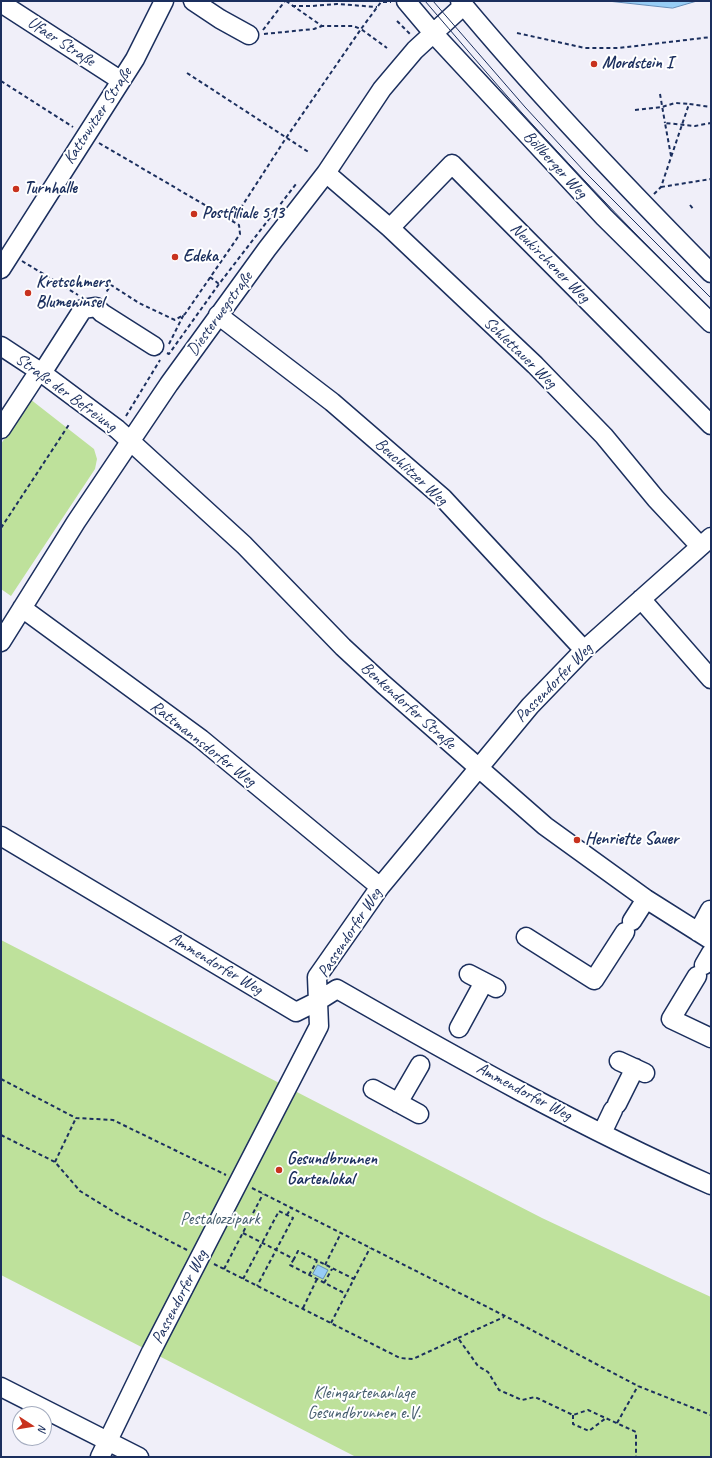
<!DOCTYPE html>
<meta charset="utf-8">
<style>
body{margin:0}
#map{position:relative;width:712px;height:1458px;overflow:hidden;background:#f0eff9;font-family:Caveat,sans-serif}
canvas{display:block}
.frame{position:absolute;inset:0;border:2px solid #1b2f5e;pointer-events:none}
.north{position:absolute;left:12px;top:1406px;width:40px;height:40px;box-sizing:border-box;background:#fff;border:1px solid #a4acbf;border-radius:50%;rotate:102deg;font-size:11px;font-weight:700;line-height:16px;text-align:center;color:#1b2f5e}
.north::after{content:'';display:block;margin:auto;width:14px;height:18px;background:#c8321e;clip-path:polygon(50% 0,100% 100%,50% 72%,0 100%)}
</style>
<div id="map">
<canvas width="712" height="1458"></canvas>
<div class="frame"></div>
<div class="north">N</div>
</div>
<script>
const ctx = document.querySelector('canvas').getContext('2d');
ctx.lineJoin = 'round';
function paint(path, color) { ctx.fillStyle = color; ctx.fill(path, 'evenodd'); }
function strokePath(path, color, width, dash) { ctx.strokeStyle = color; ctx.lineWidth = width; ctx.lineCap = dash ? 'butt' : 'round'; ctx.setLineDash(dash || []); ctx.stroke(path); }
function drawText(font, color, halo, rows, align = 'center') {
  ctx.font = font + ' Caveat,sans-serif'; ctx.lineWidth = 4; ctx.setLineDash([]); ctx.textBaseline = 'middle'; ctx.strokeStyle = halo; ctx.fillStyle = color; for (const [text, x, y, turn = 0] of rows) {
    ctx.save(); ctx.translate(x, y); ctx.rotate((+turn || 0) * Math.PI / 180); ctx.textAlign = isNaN(turn) ? turn : align; if (halo) ctx.strokeText(text, 0, 0); ctx.fillText(text, 0, 0); ctx.restore();
  }
}
const green = new Path2D(`
 M 30,399 L 94,449 L 97,459 L 95,469 L 11,596 L 1,589 L 1,444 Z
 M 1,940 L 542,1218 L 674,1280 L 711,1297 L 711,1457 L 356,1457 L 1,1275 Z`);
const water = new Path2D(`
 M 608,1 L 697,1 L 673,8 Z
 M 318,1265 L 328,1270 L 323,1279 L 313,1274 Z`);
const path = new Path2D(`
 M 286,1 L 322,26 L 353,26 L 361,29 L 381,2 L 391,2
 M 292,6 L 312,6 L 337,4 L 377,7
 M 397,21 L 411,35
 M 263,30 L 285,1
 M 517,33 L 585,48 L 619,48 L 711,37
 M 264,34 L 314,29 L 322,26
 M 187,73 L 310,153
 M 1,81 L 73,127
 M 660,94 L 665,123
 M 635,110 L 662,107 L 675,103 L 689,104
 M 99,143 L 239,225 L 240,234 L 185,314 L 175,320 L 139,303 L 111,285 L 105,294
 M 671,156 L 665,123 L 695,126 L 711,123
 M 661,187 L 711,179
 M 654,194 L 661,187 L 689,104 L 711,107
 M 690,205 L 694,210
 M 233,220 L 286,138 L 361,29 L 387,48
 M 22,261 L 78,295
 M 210,277 L 219,284
 M 169,344 L 184,314
 M 167,353 L 169,354 L 219,284 L 296,184
 M 126,416 L 160,360
 M 1,528 L 70,423
 M 1,1079 L 76,1118 L 113,1120 L 226,1175
 M 1,1135 L 55,1162 L 80,1191 L 119,1215 L 187,1250
 M 55,1162 L 76,1118
 M 252,1188 L 505,1316 L 638,1386 L 711,1415
 M 287,1215 L 291,1208
 M 243,1233 L 294,1259 L 298,1251 L 354,1279
 M 294,1259 L 290,1265 L 346,1294
 M 214,1264 L 400,1358 L 413,1359 L 458,1338 L 478,1366 L 488,1372 L 499,1390 L 522,1400 L 535,1397 L 573,1415 L 588,1410 L 636,1432 L 636,1457
 M 325,1265 L 341,1233
 M 224,1269 L 263,1194
 M 309,1275 L 317,1261
 M 243,1279 L 279,1211 L 293,1218 L 257,1286
 M 324,1283 L 332,1269
 M 303,1308 L 317,1279
 M 331,1323 L 370,1248
 M 458,1338 L 504,1317
 M 573,1415 L 573,1424 L 589,1431 L 606,1418
 M 617,1423 L 638,1386`);
const minor = new Path2D(`
 M 193,1 L 220,19 L 249,35
 M 406,1 L 433,33 L 604,217 L 711,323
 M 460,1 C 539,96 624,185 711,273
 M 1,3 L 120,80
 M 326,173 L 390,228 L 535,365 L 604,436 L 656,499 L 700,546
 M 390,228 L 452,164 L 711,425
 M 1,269 L 135,59 L 164,1
 M 218,315 L 332,402 L 443,498 L 584,650
 M 1,346 L 42,373 L 117,429 L 244,545 L 343,647 L 383,684 L 545,826 L 646,899 L 711,940
 M 42,373 L 83,309 L 96,307 L 102,313 L 154,346
 M 1,429 L 39,371
 M 641,599 L 711,679
 M 22,608 L 201,739 L 380,887
 M 1,642 L 76,522 L 169,384 L 267,249 L 326,173 L 382,89 L 415,50 L 464,5
 M 1,836 L 296,1012 L 318,1001 L 337,989 C 459,1059 582,1128 711,1185
 M 632,921 L 646,899
 M 698,932 L 710,910
 M 526,937 L 594,980 L 625,932
 M 704,965 L 711,953
 M 469,974 L 496,988
 M 697,976 L 671,1019 L 711,1038
 M 459,1028 L 484,982
 M 619,1061 L 645,1073
 M 373,1089 L 419,1114
 M 398,1103 L 420,1065
 M 617,1104 L 635,1068
 M 602,1133 L 613,1110
 M 1,1387 L 139,1457
 M 100,1457 L 151,1352 L 319,1026 L 317,977 L 380,887 L 530,706 L 584,650 L 711,537`);
const tram = new Path2D(`
 M 425,1 C 457,38 489,76 522,113 C 583,180 646,246 711,309
 M 433,1 L 525,107 L 585,172 L 711,298`);
const markers = [
 [594,64,4,"#c8321e"],
 [16,189,4,"#c8321e"],
 [194,214,4,"#c8321e"],
 [175,257,4,"#c8321e"],
 [28,293,4,"#c8321e"],
 [577,840,4,"#c8321e"],
 [279,1170,4,"#c8321e"]
];
const streetNames = [
 ["Ufaer Straße",61,42,33],
 ["Kattowitzer Straße",98,116,-57],
 ["Böllberger Weg",555,165,47],
 ["Neukirchener Weg",550,263,45],
 ["Diesterwegstraße",220,314,-54],
 ["Schlettauer Weg",520,353,44],
 ["Straße der Befreiung",66,393,36],
 ["Beuchlitzer Weg",411,472,42],
 ["Passendorfer Weg",554,683,-46],
 ["Benkendorfer Straße",408,706,42],
 ["Rattmannsdorfer Weg",203,744,38],
 ["Passendorfer Weg",350,933,-57],
 ["Ammendorfer Weg",216,964,31],
 ["Ammendorfer Weg",524,1092,28],
 ["Passendorfer Weg",180,1297,-63]
];
const poiNames = [
 ["Mordstein I",602,64],
 ["Turnhalle",24,189],
 ["Postfiliale 513",202,214],
 ["Edeka",183,257],
 ["Kretschmers",36,283],
 ["Blumeninsel",36,303],
 ["Henriette Sauer",585,840],
 ["Gesundbrunnen",287,1160],
 ["Gartenlokal",287,1180]
];
const parkNames = [
 ["Pestalozzipark",220,1220],
 ["Kleingartenanlage",364,1394],
 ["Gesundbrunnen e.V.",364,1414]
];
paint(green, '#bee19b');
paint(water, '#97cdf5');
strokePath(water, '#658eb9', 1);
strokePath(minor, '#1b2f5e', 21);
strokePath(path, '#1b2f5e', 2, [4, 3]);
strokePath(minor, '#fff', 18);
strokePath(tram, '#1b2f5e', 1);
for (const [x, y, r, color] of markers) { const dot = new Path2D(); dot.arc(x, y, r, 0, 2 * Math.PI); ctx.fillStyle = color; ctx.fill(dot); strokePath(dot, '#fff', 1.5); }
drawText('17px', '#1b2f5e', '#fff', streetNames);
drawText('bold 17px', '#1b2f5e', '#fff', poiNames, 'left');
drawText('17px', '#445c6d', '#fff', parkNames);
</script>
